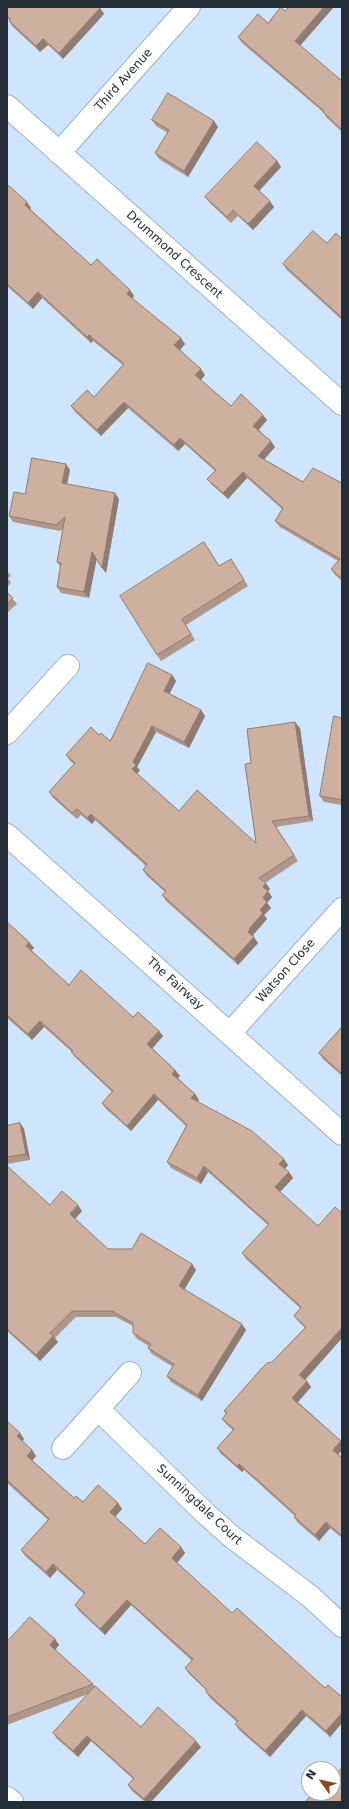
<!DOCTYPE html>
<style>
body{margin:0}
#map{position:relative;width:349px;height:1809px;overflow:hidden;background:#cfe5fe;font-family:"DejaVu Sans",sans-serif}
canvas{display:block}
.frame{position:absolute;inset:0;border:8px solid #242d36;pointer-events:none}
.north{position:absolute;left:301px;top:1761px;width:40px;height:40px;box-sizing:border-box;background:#fff;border:1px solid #a7abaf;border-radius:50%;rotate:303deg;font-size:11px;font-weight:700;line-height:16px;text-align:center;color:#242d36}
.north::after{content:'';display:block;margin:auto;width:14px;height:18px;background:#8e4b1c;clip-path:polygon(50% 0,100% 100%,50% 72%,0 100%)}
</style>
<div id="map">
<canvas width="349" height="1809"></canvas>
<div class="frame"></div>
<div class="north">N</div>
</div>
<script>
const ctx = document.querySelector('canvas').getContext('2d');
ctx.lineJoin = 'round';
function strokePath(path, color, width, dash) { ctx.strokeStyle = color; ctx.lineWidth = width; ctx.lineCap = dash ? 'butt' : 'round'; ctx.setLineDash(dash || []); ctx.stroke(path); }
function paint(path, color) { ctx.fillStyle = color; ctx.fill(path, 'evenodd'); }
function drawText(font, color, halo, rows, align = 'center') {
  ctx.font = font + ' "DejaVu Sans",sans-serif'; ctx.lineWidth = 4; ctx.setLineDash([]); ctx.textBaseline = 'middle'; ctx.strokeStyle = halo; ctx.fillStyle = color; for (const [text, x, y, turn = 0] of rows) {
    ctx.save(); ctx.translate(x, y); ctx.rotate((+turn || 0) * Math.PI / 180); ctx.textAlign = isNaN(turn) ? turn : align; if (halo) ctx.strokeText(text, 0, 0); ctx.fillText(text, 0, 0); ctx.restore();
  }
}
const minor = new Path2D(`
 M 7,106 L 342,404
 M 59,153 L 189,7
 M 7,733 L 68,666
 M 7,835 L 342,1134
 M 230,1033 L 342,909
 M 98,1409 L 206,1514 L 232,1537 L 311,1597 L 342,1626
 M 63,1448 L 130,1373
 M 7,1798 L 12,1802`);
const wall = new Path2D(`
 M 7,7 L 100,8 L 104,14 L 63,59 L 48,45 L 40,52 L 13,27 L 9,21 L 10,20 L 7,18 Z
 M 268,23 L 300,45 L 342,81 L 342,132 L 327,118 L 323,112 L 242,43 L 238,37 Z
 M 152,120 L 214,121 L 218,127 L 188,177 L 159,159 L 155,153 L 168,133 L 156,126 Z
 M 277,161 L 281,167 L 259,191 L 274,207 L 253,230 L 238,216 L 231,223 L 210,203 L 205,197 Z
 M 7,184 L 31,208 L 30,209 L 91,265 L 130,290 L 134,296 L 132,298 L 185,344 L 180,350 L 205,375 L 201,380 L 231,406 L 267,420 L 259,430 L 275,447 L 264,459 L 303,482 L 342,483 L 342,581 L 335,575 L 331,569 L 338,561 L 280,527 L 275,521 L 282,509 L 247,478 L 228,499 L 212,485 L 207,479 L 215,471 L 185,444 L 178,451 L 128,408 L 101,436 L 75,412 L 71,406 L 94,397 L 123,365 L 93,341 L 91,343 L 42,298 L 33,309 L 7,286 Z
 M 342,239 L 342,320 L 287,270 L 283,264 L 327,243 Z
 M 70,470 L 67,484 L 119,499 L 106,573 L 96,558 L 89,598 L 61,593 L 57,587 L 61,568 L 57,562 L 63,529 L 60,531 L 13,522 L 9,516 L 25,494 Z
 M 208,548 L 219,566 L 231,559 L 248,586 L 186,625 L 195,640 L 161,661 L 157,655 Z
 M 7,571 L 11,576 L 8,578 L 11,583 L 7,587 Z
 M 7,592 L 17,604 L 7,613 Z
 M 172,675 L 176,681 L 169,694 L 201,710 L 205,716 L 189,748 L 156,732 L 137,767 L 140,770 L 137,774 L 179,811 L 256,843 L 251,763 L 300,728 L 313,821 L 276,827 L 298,861 L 265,883 L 270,889 L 268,891 L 272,897 L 267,903 L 271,908 L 264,915 L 267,919 L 253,935 L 254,936 L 253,937 L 258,943 L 238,965 L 166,901 L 162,895 L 165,892 L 147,876 L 143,870 L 146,866 L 95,820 L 92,824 L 81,815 L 77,819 L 53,798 L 49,792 L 74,764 L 70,761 L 66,755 L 99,735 L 110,741 Z
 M 342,718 L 342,805 L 324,802 L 320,796 Z
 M 7,922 L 29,942 L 34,948 L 31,950 L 69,985 L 133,1017 L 159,1031 L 163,1036 L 152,1048 L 175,1070 L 180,1076 L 178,1078 L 195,1094 L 199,1100 L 197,1102 L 288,1165 L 285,1169 L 293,1178 L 280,1192 L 318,1226 L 342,1213 L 342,1338 L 305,1380 L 311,1387 L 298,1402 L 341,1441 L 342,1443 L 342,1450 L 338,1454 L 342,1458 L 342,1538 L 330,1528 L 319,1541 L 298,1523 L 294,1517 L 295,1516 L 275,1498 L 244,1470 L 242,1472 L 221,1454 L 217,1448 L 233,1430 L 227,1425 L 222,1419 L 226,1414 L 224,1411 L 305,1328 L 298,1321 L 294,1316 L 300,1308 L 246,1259 L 242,1253 L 268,1225 L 208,1172 L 201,1184 L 171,1168 L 167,1162 L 186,1126 L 158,1100 L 131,1131 L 106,1109 L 102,1103 L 112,1092 L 76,1058 L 71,1052 L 72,1052 L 44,1027 L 32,1040 L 7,1018 Z
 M 342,1027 L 342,1076 L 323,1059 L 319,1053 Z
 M 7,1122 L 7,1126 L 20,1123 L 24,1129 L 30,1160 L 7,1164 Z
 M 7,1166 L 50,1205 L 82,1211 L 75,1219 L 108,1249 L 192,1264 L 196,1270 L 184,1289 L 246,1330 L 202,1401 L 171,1382 L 167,1376 L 173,1367 L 152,1354 L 148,1348 L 149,1346 L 137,1339 L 133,1333 L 133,1326 L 116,1317 L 76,1317 L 55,1338 L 58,1342 L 40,1361 L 7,1331 Z
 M 7,1421 L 20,1433 L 24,1439 L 22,1441 L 32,1450 L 36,1456 L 32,1460 L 74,1498 L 83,1502 L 118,1503 L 122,1509 L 115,1517 L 145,1544 L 181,1547 L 185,1553 L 177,1563 L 232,1613 L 325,1688 L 342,1697 L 342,1723 L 330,1737 L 306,1716 L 270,1757 L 239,1730 L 235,1724 L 237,1722 L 210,1698 L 206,1692 L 207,1691 L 189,1674 L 185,1668 L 192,1661 L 131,1605 L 105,1635 L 79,1611 L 75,1605 L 84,1594 L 57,1570 L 50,1578 L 25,1556 L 21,1550 L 48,1520 L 7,1483 Z
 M 55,1639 L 59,1645 L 55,1650 L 93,1684 L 94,1686 L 141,1727 L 201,1747 L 151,1802 L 145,1802 L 132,1791 L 128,1785 L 133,1779 L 91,1741 L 78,1757 L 57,1739 L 53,1733 L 88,1694 L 7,1725 L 7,1642 Z`);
const shadedWall = new Path2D(`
 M 324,7 L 334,7 L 299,47 L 295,41 Z
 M 100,8 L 104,14 L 63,59 L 59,53 Z
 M 43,39 L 48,45 L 40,52 L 36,46 Z
 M 214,121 L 218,127 L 188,177 L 184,171 Z
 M 277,161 L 281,167 L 258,192 L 254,186 Z
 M 270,201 L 274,207 L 253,230 L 248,224 Z
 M 27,202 L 31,208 L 29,210 L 25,205 Z
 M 130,290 L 134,296 L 131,300 L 127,294 Z
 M 38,292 L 42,298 L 33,309 L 28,303 Z
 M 89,335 L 93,341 L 91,343 L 87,337 Z
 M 181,338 L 185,344 L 179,351 L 174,345 Z
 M 201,369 L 205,375 L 200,381 L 195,375 Z
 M 124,402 L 128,408 L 101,436 L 97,430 Z
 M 263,415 L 267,420 L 257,431 L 253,426 Z
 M 180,438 L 185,444 L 178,451 L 174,445 Z
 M 271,441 L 275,447 L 262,462 L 258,456 Z
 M 66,464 L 70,470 L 66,489 L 62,483 Z
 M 243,472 L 247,478 L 228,499 L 223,493 Z
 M 115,493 L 119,499 L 106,573 L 102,568 Z
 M 92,552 L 97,558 L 89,598 L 84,592 Z
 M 172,675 L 176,681 L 168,697 L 164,691 Z
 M 201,710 L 205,716 L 189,748 L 184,742 Z
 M 295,722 L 300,728 L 313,821 L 309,816 Z
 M 152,726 L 156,732 L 137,767 L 140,770 L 136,775 L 132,769 L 133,762 Z
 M 91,814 L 95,820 L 92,824 L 87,818 Z
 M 266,883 L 270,889 L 268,891 L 272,897 L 267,903 L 271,908 L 264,915 L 267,919 L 253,935 L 254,936 L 252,938 L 248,932 L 249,929 L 260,910 L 263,898 L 263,887 Z
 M 254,937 L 258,943 L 238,965 L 234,959 Z
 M 29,942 L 34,948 L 30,952 L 26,946 Z
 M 40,1021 L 44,1027 L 32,1040 L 28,1034 Z
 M 159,1031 L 163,1036 L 151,1050 L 147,1044 Z
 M 175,1070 L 180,1076 L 176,1080 L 172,1074 Z
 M 154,1094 L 158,1100 L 131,1131 L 127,1126 Z
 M 195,1094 L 199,1100 L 195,1104 L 191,1098 Z
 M 20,1123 L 24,1129 L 30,1160 L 26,1154 Z
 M 284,1159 L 288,1165 L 284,1170 L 279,1164 Z
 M 204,1166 L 208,1172 L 201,1184 L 197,1178 Z
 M 289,1172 L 293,1178 L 279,1193 L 275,1187 Z
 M 78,1205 L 82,1211 L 74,1220 L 70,1214 Z
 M 192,1264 L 196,1270 L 183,1292 L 179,1286 Z
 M 242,1324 L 246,1330 L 202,1401 L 198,1395 Z
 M 342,1328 L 342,1338 L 304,1381 L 299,1375 Z
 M 53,1336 L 58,1342 L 40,1361 L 36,1355 Z
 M 307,1381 L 311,1387 L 297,1403 L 292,1398 Z
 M 20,1433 L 24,1439 L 21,1442 L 17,1436 Z
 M 341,1441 L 342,1443 L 342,1450 L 337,1456 L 333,1450 Z
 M 32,1450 L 36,1456 L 31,1462 L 27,1456 Z
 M 239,1464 L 244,1470 L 242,1472 L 237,1466 Z
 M 118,1503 L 122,1509 L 114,1518 L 110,1512 Z
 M 326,1522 L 330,1528 L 319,1541 L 315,1535 Z
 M 181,1547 L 185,1553 L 176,1564 L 172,1558 Z
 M 53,1564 L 57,1570 L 50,1578 L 46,1572 Z
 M 127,1600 L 131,1605 L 105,1635 L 100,1629 Z
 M 55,1639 L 59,1645 L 54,1651 L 50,1645 Z
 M 302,1710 L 306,1716 L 270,1757 L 265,1751 Z
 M 342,1713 L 342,1723 L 330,1737 L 326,1731 Z
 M 87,1736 L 91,1741 L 78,1757 L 73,1751 Z
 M 196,1741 L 201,1747 L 151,1802 L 146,1802 L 144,1799 Z`);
const building = new Path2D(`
 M 7,7 L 99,7 L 100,8 L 59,53 L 43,39 L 36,46 L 9,21 L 11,19 L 7,16 Z
 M 281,7 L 285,11 L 289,7 L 324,7 L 295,41 L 342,81 L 342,130 L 323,112 L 324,111 L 238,37 L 258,14 L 268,23 Z
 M 168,93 L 214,121 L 184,171 L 155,153 L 169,130 L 152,120 Z
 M 257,142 L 277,161 L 254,186 L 270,201 L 248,224 L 233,210 L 227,217 L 205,197 Z
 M 7,184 L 27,202 L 25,205 L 91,265 L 97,259 L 130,290 L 127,294 L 181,338 L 174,345 L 201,369 L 195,375 L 231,406 L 241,394 L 263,415 L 253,426 L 271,441 L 258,456 L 303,482 L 313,468 L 342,483 L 342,579 L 331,569 L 340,559 L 275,521 L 283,508 L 243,472 L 223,493 L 207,479 L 216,470 L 180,438 L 174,445 L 124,402 L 97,430 L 71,406 L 87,390 L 94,397 L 124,364 L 89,335 L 87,337 L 38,292 L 28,303 L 7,284 Z
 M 313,231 L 327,243 L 336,233 L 342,239 L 342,318 L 283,264 Z
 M 32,458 L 66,464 L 62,483 L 115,493 L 102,568 L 92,552 L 84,592 L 57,587 L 61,563 L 57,562 L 65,517 L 56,525 L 9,516 L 14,492 L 25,494 Z
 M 204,542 L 219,566 L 231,559 L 244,580 L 182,619 L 191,634 L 157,655 L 120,596 Z
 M 7,592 L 13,598 L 7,604 Z
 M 148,663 L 172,675 L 164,691 L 201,710 L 184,742 L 152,726 L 133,762 L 136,765 L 132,769 L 179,811 L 197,790 L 256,843 L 245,764 L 251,763 L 247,729 L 295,722 L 309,816 L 272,821 L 294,855 L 259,878 L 266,883 L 263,887 L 268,891 L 263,898 L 267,902 L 260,910 L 263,913 L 249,929 L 250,930 L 248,932 L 254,937 L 234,959 L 162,895 L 166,891 L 143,870 L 147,864 L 91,814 L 87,818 L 77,809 L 72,813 L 49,792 L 75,763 L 66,755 L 91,727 L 99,735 L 101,733 L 110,741 Z
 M 334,716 L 342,718 L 342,800 L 320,796 Z
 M 7,922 L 29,942 L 26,946 L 69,985 L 81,970 L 133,1017 L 138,1012 L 159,1031 L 147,1044 L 175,1070 L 172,1074 L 195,1094 L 191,1098 L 252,1131 L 284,1159 L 279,1164 L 289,1172 L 275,1187 L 318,1226 L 335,1207 L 342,1213 L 342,1328 L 299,1375 L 307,1381 L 292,1398 L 341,1441 L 333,1450 L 342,1458 L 342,1536 L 326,1522 L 315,1535 L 294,1517 L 296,1515 L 271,1492 L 239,1464 L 237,1466 L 217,1448 L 234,1429 L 222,1419 L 227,1413 L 224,1411 L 262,1368 L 267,1363 L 272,1362 L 306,1327 L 294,1316 L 301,1307 L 242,1253 L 269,1224 L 204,1166 L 197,1178 L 167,1162 L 187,1125 L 154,1094 L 127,1126 L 102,1103 L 113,1091 L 71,1052 L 73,1051 L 40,1021 L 28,1034 L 7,1015 Z
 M 342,1027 L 342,1074 L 319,1053 Z
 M 20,1123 L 26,1154 L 7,1157 L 7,1126 Z
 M 7,1166 L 50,1205 L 62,1191 L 78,1205 L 70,1214 L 108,1249 L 132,1249 L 141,1233 L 192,1264 L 179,1286 L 242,1324 L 198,1395 L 167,1376 L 174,1364 L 148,1348 L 151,1344 L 133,1333 L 133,1323 L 112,1311 L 72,1311 L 50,1333 L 53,1336 L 36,1355 L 7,1329 Z
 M 7,1421 L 20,1433 L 17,1436 L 32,1450 L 27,1456 L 74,1498 L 76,1496 L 83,1502 L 98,1485 L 118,1503 L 110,1512 L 145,1544 L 160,1528 L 181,1547 L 172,1558 L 232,1613 L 237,1608 L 325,1688 L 328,1685 L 342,1697 L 342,1713 L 326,1731 L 302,1710 L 265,1751 L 235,1724 L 238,1721 L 206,1692 L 207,1690 L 185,1668 L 193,1659 L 127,1600 L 100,1629 L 75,1605 L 85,1593 L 53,1564 L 46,1572 L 21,1550 L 49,1519 L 7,1480 Z
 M 30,1617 L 55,1639 L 50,1645 L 93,1684 L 7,1717 L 7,1642 Z
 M 95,1686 L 141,1727 L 158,1707 L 196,1741 L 144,1799 L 128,1785 L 134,1778 L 87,1736 L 73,1751 L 53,1733 Z
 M 342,1768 L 342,1802 L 305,1802 L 313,1793 L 333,1793 L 333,1778 Z`);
const streetNames = [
 ["Third Avenue",124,80,-48],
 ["Drummond Crescent",174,255,42],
 ["Watson Close",286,971,-48],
 ["The Fairway",175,984,42],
 ["Sunningdale Court",199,1505,43]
];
strokePath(minor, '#9cb1c8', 24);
strokePath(minor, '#fff', 22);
paint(wall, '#b0978a');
paint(shadedWall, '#907b70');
paint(building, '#cdb0a0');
strokePath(building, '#907b70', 1);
drawText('12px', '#242d36', '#fff', streetNames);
</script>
